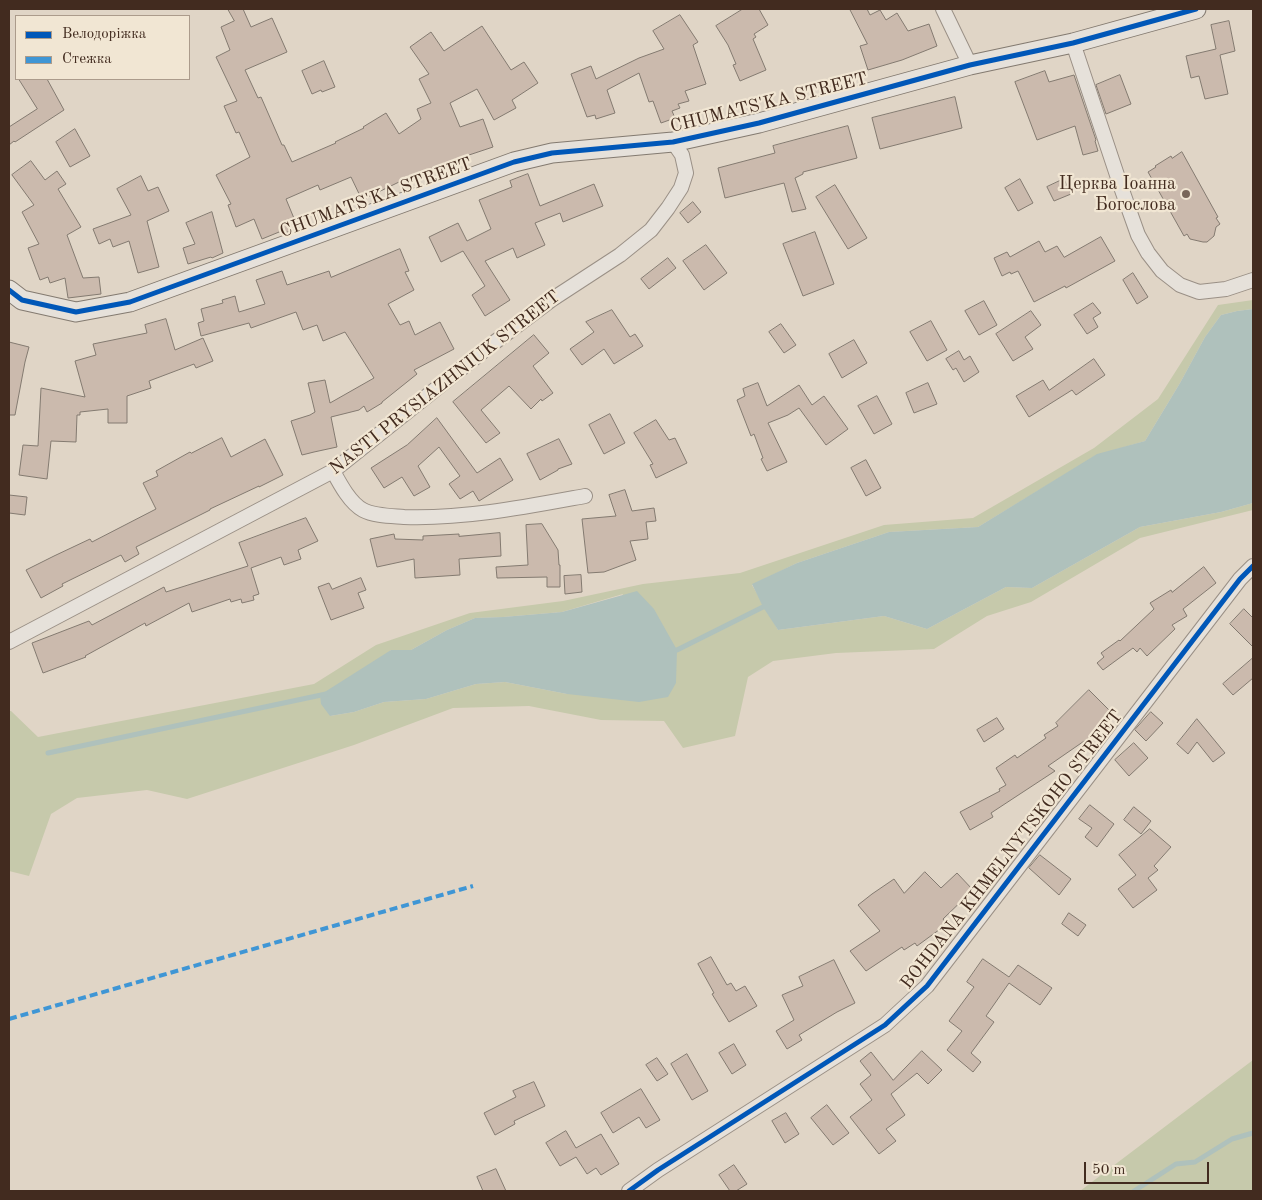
<!DOCTYPE html>
<meta charset="utf-8">
<style>
body{margin:0}
#map{position:relative;width:1262px;height:1200px;overflow:hidden;background:#e0d5c6;font-family:"Old Standard TT",serif}
canvas{display:block}
.frame{position:absolute;inset:0;border:10px solid #422b1f;pointer-events:none}
.legend{position:absolute;left:15px;top:15px;width:175px;height:65px;box-sizing:border-box;background:#f1e6d3;border:1px solid #ab9b8b;margin:0;padding:6px 9px;list-style:none;font-size:15px;color:#422b1f}
.legend li{display:flex;align-items:center;gap:10px;height:25px}
.legend b{width:25px;border:1px solid #ab9b8b}
.scale{position:absolute;left:1084px;top:1162px;width:125px;height:22px;box-sizing:border-box;border:2px solid #422b1f;border-top:0;padding-left:6px;font-size:15px;line-height:18px;white-space:nowrap;color:#422b1f;-webkit-text-stroke:4px #f1e6d3;paint-order:stroke}
</style>
<div id="map">
<canvas width="1262" height="1200"></canvas>
<div class="frame"></div>
<ul class="legend">
<li><b style="height:6px;background:#0057b8"></b>Велодоріжка</li>
<li><b style="height:6px;background:#3f96d5"></b>Стежка</li>
</ul>
<div class="scale">50 m</div>
</div>
<script>
const ctx = document.querySelector('canvas').getContext('2d');
ctx.lineJoin = 'round';
function paint(path, color) { ctx.fillStyle = color; ctx.fill(path, 'evenodd'); }
function strokePath(path, color, width, dash) { ctx.strokeStyle = color; ctx.lineWidth = width; ctx.lineCap = dash ? 'butt' : 'round'; ctx.setLineDash(dash || []); ctx.stroke(path); }
function drawText(font, color, halo, rows, align = 'center') {
  ctx.font = font + ' "Old Standard TT",serif'; ctx.lineWidth = 4.5; ctx.setLineDash([]); ctx.textBaseline = 'middle'; ctx.strokeStyle = halo; ctx.fillStyle = color; for (const [text, x, y, turn = 0] of rows) {
    ctx.save(); ctx.translate(x, y); ctx.rotate((+turn || 0) * Math.PI / 180); ctx.textAlign = isNaN(turn) ? turn : align; if (halo) ctx.strokeText(text, 0, 0); ctx.fillText(text, 0, 0); ctx.restore();
  }
}
const green = new Path2D(`
 M 1253,300 L 1253,309 L 1237,311 L 1221,315 L 1205,337 L 1180,383 L 1145,441 L 1097,455 L 978,527 L 889,532 L 797,563 L 752,585 L 778,630 L 884,616 L 927,629 L 1006,587 L 1032,588 L 1140,527 L 1221,512 L 1253,503 L 1253,510 L 1140,538 L 1031,602 L 987,616 L 934,649 L 836,653 L 773,661 L 748,677 L 735,736 L 683,748 L 664,721 L 601,720 L 529,706 L 453,708 L 354,745 L 187,799 L 147,790 L 77,798 L 51,814 L 29,876 L 9,871 L 9,711 L 11,711 L 38,737 L 314,684 L 376,645 L 470,613 L 563,601 L 643,584 L 740,573 L 884,525 L 973,518 L 1094,448 L 1158,399 L 1218,305 ZM 623,594 L 567,694 L 505,682 L 476,684 L 426,699 L 384,702 L 354,712 L 330,716 L 391,650 L 411,650 L 447,630 L 475,618 L 503,617 L 562,612 Z
 M 1253,1060 L 1253,1191 L 1080,1191 Z`);
const water = new Path2D(`
 M 1253,309 L 1253,503 L 1221,512 L 1140,527 L 1032,588 L 1006,587 L 927,629 L 884,616 L 778,630 L 763,607 L 752,584 L 797,563 L 889,532 L 978,527 L 1097,454 L 1145,441 L 1180,383 L 1205,337 L 1221,315 L 1237,311 Z
 M 637,591 L 654,609 L 677,650 L 676,683 L 668,697 L 639,702 L 567,694 L 505,682 L 476,684 L 426,699 L 384,702 L 354,712 L 330,716 L 321,704 L 320,695 L 391,650 L 411,650 L 447,630 L 475,618 L 503,617 L 562,612 Z`);
const stream = new Path2D(`
 M 670,650 L 677,650 L 763,607 L 768,607
 M 48,753 L 326,694
 M 1134,1191 L 1176,1164 L 1195,1162 L 1232,1139 L 1253,1133`);
const building = new Path2D(`
 M 228,9 L 243,9 L 251,27 L 272,18 L 287,52 L 245,70 L 258,98 L 261,97 L 282,145 L 284,145 L 292,162 L 336,143 L 335,142 L 364,128 L 363,127 L 386,113 L 399,134 L 421,119 L 417,109 L 431,103 L 419,79 L 429,74 L 410,47 L 431,32 L 444,51 L 482,26 L 511,70 L 524,62 L 538,83 L 512,100 L 516,108 L 494,120 L 477,89 L 450,103 L 460,127 L 483,119 L 493,147 L 460,158 L 460,160 L 434,170 L 434,168 L 400,185 L 399,182 L 362,200 L 351,177 L 320,190 L 318,185 L 286,199 L 298,228 L 285,233 L 284,230 L 262,239 L 254,219 L 236,227 L 228,205 L 231,204 L 216,175 L 250,157 L 239,132 L 236,133 L 224,106 L 237,101 L 216,57 L 230,50 L 221,27 L 234,21 Z
 M 743,9 L 759,9 L 768,25 L 754,34 L 756,37 L 753,39 L 766,70 L 740,81 L 733,65 L 736,64 L 728,45 L 716,26 Z
 M 850,9 L 867,9 L 870,15 L 880,10 L 886,20 L 897,13 L 908,31 L 929,24 L 937,46 L 902,60 L 868,70 L 860,46 L 867,44 Z
 M 680,15 L 698,42 L 693,45 L 706,84 L 685,91 L 689,101 L 678,104 L 680,108 L 672,111 L 675,118 L 661,123 L 653,101 L 649,102 L 639,73 L 607,90 L 615,113 L 596,119 L 595,115 L 587,117 L 571,74 L 591,66 L 596,79 L 639,58 L 664,49 L 653,31 Z
 M 1229,21 L 1235,51 L 1220,55 L 1228,94 L 1205,99 L 1199,76 L 1191,78 L 1186,56 L 1216,49 L 1211,25 Z
 M 324,61 L 335,87 L 322,92 L 321,90 L 312,94 L 302,71 Z
 M 1045,71 L 1049,82 L 1074,75 L 1096,140 L 1095,141 L 1098,151 L 1083,155 L 1075,126 L 1037,140 L 1015,82 Z
 M 1120,75 L 1131,104 L 1106,114 L 1096,85 Z
 M 19,79 L 47,79 L 64,110 L 15,142 L 14,141 L 9,145 L 9,127 L 37,109 Z
 M 955,97 L 962,128 L 880,149 L 872,118 Z
 M 848,126 L 857,158 L 803,172 L 803,174 L 795,178 L 806,209 L 792,212 L 784,183 L 725,198 L 718,168 L 775,153 L 773,146 Z
 M 75,129 L 90,156 L 70,167 L 56,142 Z
 M 1182,152 L 1218,217 L 1216,218 L 1220,224 L 1216,227 L 1214,236 L 1207,242 L 1203,242 L 1190,239 L 1187,234 L 1184,236 L 1148,172 L 1156,167 L 1155,166 L 1171,156 L 1172,158 Z
 M 31,161 L 45,180 L 57,171 L 66,184 L 58,189 L 81,227 L 67,235 L 83,278 L 99,277 L 101,294 L 68,298 L 65,278 L 50,283 L 48,277 L 40,280 L 28,248 L 39,244 L 22,212 L 34,205 L 12,175 Z
 M 528,174 L 540,206 L 594,184 L 603,206 L 563,222 L 560,213 L 535,223 L 545,245 L 517,258 L 513,248 L 485,261 L 510,300 L 485,316 L 472,295 L 485,286 L 463,251 L 441,262 L 429,237 L 458,223 L 467,241 L 491,229 L 479,200 L 512,187 L 510,181 Z
 M 141,176 L 148,191 L 158,187 L 169,211 L 147,221 L 159,267 L 138,273 L 129,241 L 113,247 L 110,239 L 99,244 L 93,229 L 131,215 L 117,189 Z
 M 1020,179 L 1033,203 L 1018,211 L 1005,188 Z
 M 1064,179 L 1071,194 L 1054,201 L 1047,187 Z
 M 835,185 L 867,238 L 848,249 L 816,197 Z
 M 693,202 L 701,212 L 688,223 L 680,213 Z
 M 212,212 L 223,253 L 212,258 L 211,257 L 188,264 L 183,248 L 195,244 L 186,223 Z
 M 815,232 L 834,284 L 803,296 L 783,244 Z
 M 1101,237 L 1115,261 L 1066,288 L 1065,286 L 1034,302 L 1018,271 L 1011,274 L 1010,272 L 1002,276 L 994,258 L 1007,252 L 1010,257 L 1039,241 L 1045,252 L 1057,246 L 1064,257 Z
 M 706,245 L 727,273 L 704,290 L 683,261 Z
 M 400,249 L 409,271 L 405,272 L 414,290 L 388,304 L 400,325 L 409,321 L 415,335 L 440,322 L 454,349 L 414,370 L 417,374 L 382,402 L 382,403 L 367,412 L 364,406 L 359,410 L 331,417 L 337,447 L 314,452 L 302,455 L 291,421 L 310,415 L 315,412 L 308,383 L 325,380 L 330,403 L 374,378 L 345,332 L 323,341 L 317,325 L 303,330 L 296,312 L 251,328 L 249,323 L 201,336 L 198,323 L 204,321 L 201,309 L 223,303 L 222,300 L 235,296 L 239,312 L 265,304 L 256,280 L 282,271 L 287,285 L 329,271 L 331,277 Z
 M 668,258 L 676,268 L 649,289 L 641,279 Z
 M 1133,273 L 1148,297 L 1137,304 L 1123,280 Z
 M 984,301 L 997,325 L 979,335 L 965,311 Z
 M 1093,303 L 1101,313 L 1093,318 L 1098,327 L 1087,334 L 1074,315 Z
 M 612,310 L 630,337 L 635,334 L 643,346 L 614,364 L 604,349 L 582,365 L 570,349 L 594,332 L 586,322 Z
 M 1031,311 L 1041,325 L 1025,337 L 1033,349 L 1013,361 L 996,334 Z
 M 166,319 L 175,350 L 203,338 L 213,361 L 196,368 L 194,364 L 149,381 L 151,388 L 127,396 L 127,423 L 108,423 L 108,409 L 80,412 L 80,415 L 77,415 L 76,442 L 51,441 L 47,479 L 19,475 L 23,445 L 38,446 L 41,388 L 85,397 L 75,361 L 96,355 L 93,344 L 147,333 L 145,325 Z
 M 931,321 L 947,350 L 927,361 L 910,332 Z
 M 781,324 L 796,345 L 784,353 L 769,332 Z
 M 534,335 L 549,353 L 533,366 L 553,393 L 542,401 L 541,399 L 531,409 L 509,386 L 481,410 L 500,433 L 486,443 L 453,402 Z
 M 854,340 L 867,363 L 842,378 L 829,354 Z
 M 9,342 L 29,347 L 25,362 L 15,415 L 9,415 Z
 M 959,351 L 964,360 L 970,356 L 979,372 L 964,382 L 956,368 L 953,370 L 946,359 Z
 M 1094,359 L 1105,375 L 1076,395 L 1072,390 L 1029,417 L 1016,396 L 1043,380 L 1049,390 Z
 M 758,383 L 767,406 L 799,385 L 812,405 L 824,396 L 848,429 L 826,445 L 799,408 L 788,415 L 768,423 L 787,462 L 767,471 L 761,459 L 763,458 L 754,434 L 751,436 L 737,400 L 745,396 L 743,389 Z
 M 928,383 L 937,404 L 914,413 L 906,393 Z
 M 877,396 L 892,424 L 874,434 L 858,406 Z
 M 610,414 L 625,443 L 604,454 L 589,425 Z
 M 437,418 L 477,473 L 500,458 L 513,480 L 479,501 L 473,491 L 460,499 L 449,484 L 460,476 L 439,447 L 418,466 L 430,487 L 414,496 L 402,477 L 384,488 L 371,468 L 407,445 Z
 M 656,420 L 669,440 L 675,438 L 687,463 L 656,478 L 650,465 L 653,464 L 634,433 Z
 M 222,438 L 231,457 L 265,439 L 283,475 L 259,487 L 259,486 L 210,509 L 210,510 L 136,547 L 139,554 L 125,562 L 121,555 L 62,584 L 63,586 L 41,598 L 26,570 L 54,556 L 90,539 L 92,542 L 156,509 L 143,483 L 158,476 L 156,471 L 190,452 L 191,453 Z
 M 559,439 L 572,464 L 558,469 L 558,470 L 540,480 L 527,454 Z
 M 866,460 L 881,488 L 866,496 L 851,468 Z
 M 625,490 L 632,511 L 654,508 L 656,521 L 646,522 L 648,539 L 630,541 L 636,560 L 604,572 L 588,573 L 582,519 L 616,516 L 609,495 Z
 M 9,495 L 27,497 L 25,515 L 9,513 Z
 M 306,518 L 318,541 L 298,550 L 301,559 L 284,565 L 281,557 L 251,568 L 259,594 L 253,596 L 254,600 L 242,603 L 241,599 L 231,602 L 230,599 L 192,612 L 189,603 L 146,626 L 145,623 L 85,656 L 86,657 L 43,673 L 32,643 L 89,621 L 92,625 L 164,587 L 166,592 L 248,566 L 239,543 Z
 M 542,524 L 558,550 L 559,565 L 560,565 L 560,587 L 547,587 L 547,577 L 497,578 L 496,567 L 528,565 L 526,525 Z
 M 500,533 L 501,556 L 459,559 L 460,575 L 415,578 L 414,559 L 377,567 L 370,539 L 394,534 L 395,539 L 423,540 L 423,536 L 459,534 L 459,536 Z
 M 1204,567 L 1216,583 L 1183,609 L 1187,616 L 1172,625 L 1175,629 L 1147,656 L 1140,648 L 1137,652 L 1133,648 L 1103,670 L 1097,663 L 1104,657 L 1101,653 L 1119,640 L 1120,641 L 1154,609 L 1150,603 L 1171,590 L 1172,592 Z
 M 581,575 L 582,592 L 565,594 L 564,576 Z
 M 361,578 L 366,590 L 358,593 L 364,608 L 331,620 L 318,587 L 329,583 L 332,589 Z
 M 1244,609 L 1253,618 L 1253,647 L 1230,624 Z
 M 1253,658 L 1253,678 L 1233,695 L 1223,684 Z
 M 1089,690 L 1113,714 L 1090,737 L 1048,766 L 1055,771 L 991,813 L 993,817 L 970,830 L 960,812 L 1000,791 L 999,789 L 1006,785 L 996,768 L 1015,755 L 1017,758 L 1046,738 L 1044,735 L 1058,726 L 1056,723 Z
 M 1151,712 L 1163,723 L 1146,741 L 1135,730 Z
 M 997,718 L 1004,729 L 984,742 L 977,730 Z
 M 1197,719 L 1225,753 L 1213,762 L 1197,742 L 1188,754 L 1177,744 Z
 M 1134,743 L 1148,758 L 1129,776 L 1115,760 Z
 M 1090,805 L 1114,824 L 1097,847 L 1085,837 L 1092,828 L 1079,819 Z
 M 1134,807 L 1151,821 L 1141,834 L 1124,820 Z
 M 1150,829 L 1171,847 L 1154,866 L 1158,870 L 1148,878 L 1157,890 L 1133,908 L 1118,889 L 1136,875 L 1119,855 Z
 M 1040,855 L 1071,879 L 1059,895 L 1029,868 Z
 M 925,872 L 941,888 L 957,873 L 973,890 L 943,919 L 947,924 L 917,946 L 915,943 L 904,950 L 902,947 L 866,971 L 850,951 L 880,931 L 858,905 L 872,894 L 894,879 L 904,893 Z
 M 1069,913 L 1086,925 L 1078,936 L 1062,924 Z
 M 711,957 L 727,985 L 731,983 L 736,991 L 745,986 L 757,1006 L 729,1022 L 712,994 L 714,993 L 698,964 Z
 M 983,959 L 1009,977 L 1018,965 L 1052,988 L 1040,1005 L 1009,983 L 986,1016 L 994,1022 L 971,1053 L 981,1062 L 973,1072 L 947,1050 L 962,1031 L 949,1021 L 974,987 L 967,982 Z
 M 834,960 L 855,1003 L 837,1012 L 799,1035 L 802,1040 L 787,1049 L 776,1031 L 794,1020 L 782,995 L 803,986 L 799,977 Z
 M 734,1044 L 746,1065 L 732,1074 L 719,1053 Z
 M 922,1051 L 942,1070 L 928,1084 L 917,1073 L 891,1094 L 905,1115 L 886,1129 L 896,1141 L 879,1154 L 850,1117 L 872,1100 L 860,1084 L 871,1075 L 860,1061 L 871,1052 L 893,1080 Z
 M 687,1054 L 708,1091 L 692,1100 L 671,1064 Z
 M 657,1058 L 668,1074 L 657,1081 L 646,1065 Z
 M 534,1082 L 545,1106 L 514,1121 L 515,1124 L 495,1135 L 484,1113 L 516,1097 L 513,1091 Z
 M 641,1089 L 660,1120 L 646,1128 L 639,1117 L 613,1133 L 601,1113 Z
 M 827,1105 L 849,1133 L 833,1145 L 811,1118 Z
 M 786,1113 L 799,1134 L 785,1143 L 772,1121 Z
 M 566,1131 L 576,1148 L 601,1134 L 619,1164 L 601,1175 L 596,1168 L 587,1174 L 576,1157 L 560,1166 L 546,1143 Z
 M 734,1165 L 747,1184 L 736,1191 L 730,1191 L 719,1175 Z
 M 496,1169 L 506,1191 L 483,1191 L 477,1177 Z`);
const street = new Path2D(`
 M 943,9 L 970,65
 M 1073,43 L 1122,190 L 1138,235 L 1148,253 L 1162,271 L 1180,285 L 1199,292 L 1226,289 L 1253,280
 M 333,471 C 340,484 350,503 363,510 C 374,516 392,516 404,517 C 465,519 525,507 585,496
 M 9,642 L 333,471 L 491,345 L 551,300 L 620,255 L 651,230 L 668,208 L 681,188 L 686,173 L 682,155 L 673,142
 M 629,1191 L 658,1170 L 885,1025 L 927,986 L 1240,579 L 1253,566`);
const secondary = new Path2D(`
 M 9,290 L 22,300 L 76,312 L 130,302 L 514,162 L 552,153 L 673,142 L 759,123 L 970,65 L 1073,43 L 1196,9`);
const quiet = new Path2D(`
 M 9,1019 L 473,886`);
const cycleway = new Path2D(`
 M 9,290 L 22,300 L 76,312 L 130,302 L 514,162 L 552,153 L 673,142 L 759,123 L 970,65 L 1073,43 L 1196,9
 M 629,1191 L 658,1170 L 885,1025 L 927,986 L 1240,579 L 1253,566`);
const markers = [
 [1186,194,5,"#796659"]
];
const streetNames = [
 ["CHUMATS'KA STREET",769,103,-14],
 ["CHUMATS'KA STREET",376,198,-20],
 ["NASTI PRYSIAZHNIUK STREET",445,383,-38],
 ["BOHDANA KHMELNYTSKOHO STREET",1012,850,-52]
];
const poiNames = [
 ["Церква Іоанна",1176,184],
 ["Богослова",1176,205]
];
paint(green, '#c6c9ab');
paint(water, '#afc1bc');
strokePath(stream, '#afc1bc', 5);
paint(building, '#cbbaad');
strokePath(building, '#837a70', 1);
strokePath(street, '#9a9086', 16);
strokePath(secondary, '#837a70', 21);
strokePath(street, '#e6e1da', 14);
strokePath(secondary, '#e6e1da', 19);
strokePath(quiet, '#3f96d5', 4, [8, 4]);
strokePath(cycleway, '#0057b8', 5);
for (const [x, y, r, color] of markers) { const dot = new Path2D(); dot.arc(x, y, r, 0, 2 * Math.PI); ctx.fillStyle = color; ctx.fill(dot); strokePath(dot, '#f1e6d3', 2); }
drawText('18px', '#422b1f', '#f1e6d3', streetNames);
drawText('18px', '#422b1f', '#f1e6d3', poiNames, 'right');
</script>
